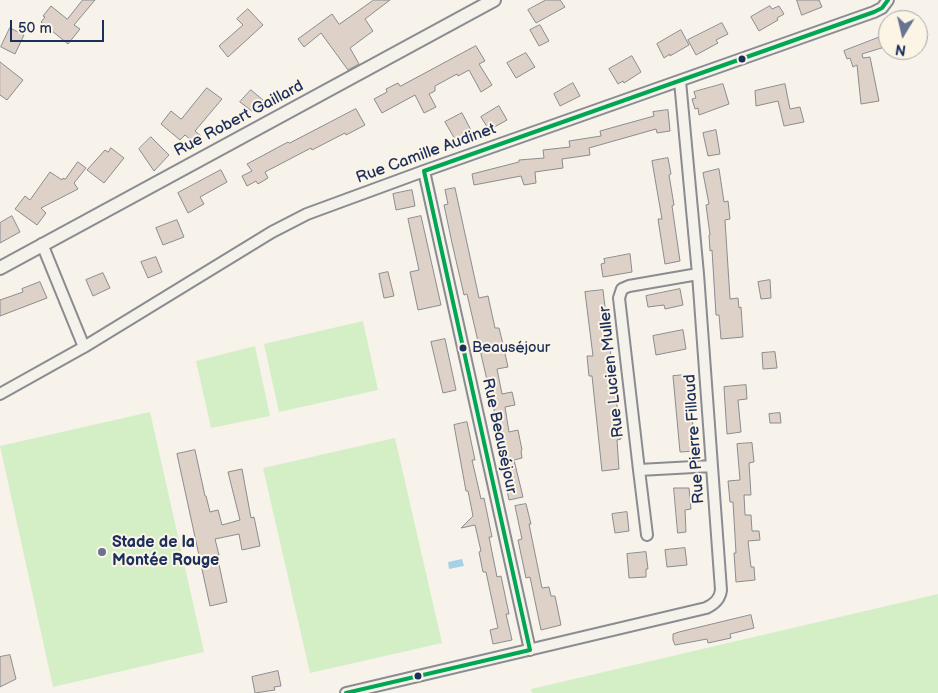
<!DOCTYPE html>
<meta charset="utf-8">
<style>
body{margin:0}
#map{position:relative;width:938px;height:693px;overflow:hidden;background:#f7f3ea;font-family:"Balsamiq Sans",sans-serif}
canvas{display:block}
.north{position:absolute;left:878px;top:10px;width:50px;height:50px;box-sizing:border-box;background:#fcf5e5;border:1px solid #a2a6af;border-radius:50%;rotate:189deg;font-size:14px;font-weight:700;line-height:20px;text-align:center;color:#1b2f5e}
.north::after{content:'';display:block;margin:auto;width:18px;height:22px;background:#68748f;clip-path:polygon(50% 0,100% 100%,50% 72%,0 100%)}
.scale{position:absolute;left:10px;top:20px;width:94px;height:22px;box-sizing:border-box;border:2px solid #1b2f5e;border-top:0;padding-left:6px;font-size:15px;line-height:18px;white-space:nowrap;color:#1b2f5e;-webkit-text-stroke:4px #fcf5e5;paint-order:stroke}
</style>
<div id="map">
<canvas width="938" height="693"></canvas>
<div class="north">N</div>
<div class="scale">50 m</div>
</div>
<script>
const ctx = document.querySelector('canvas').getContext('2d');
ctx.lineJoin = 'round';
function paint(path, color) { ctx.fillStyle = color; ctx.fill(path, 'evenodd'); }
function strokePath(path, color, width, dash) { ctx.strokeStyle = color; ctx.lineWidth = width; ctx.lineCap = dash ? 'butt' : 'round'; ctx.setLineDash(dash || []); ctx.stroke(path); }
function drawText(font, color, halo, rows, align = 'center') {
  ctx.font = font + ' "Balsamiq Sans",sans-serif'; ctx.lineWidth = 4; ctx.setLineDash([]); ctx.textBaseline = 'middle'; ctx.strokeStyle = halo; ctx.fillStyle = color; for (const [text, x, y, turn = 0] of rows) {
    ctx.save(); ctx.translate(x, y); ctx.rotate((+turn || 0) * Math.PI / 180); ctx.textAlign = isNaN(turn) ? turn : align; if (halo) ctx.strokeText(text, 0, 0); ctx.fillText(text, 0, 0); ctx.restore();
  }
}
const green = new Path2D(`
 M 363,321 L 378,390 L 279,412 L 264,344 Z
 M 255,346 L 270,416 L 211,428 L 196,361 Z
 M 150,412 L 204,652 L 53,687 L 0,446 Z
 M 395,438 L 442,643 L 310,673 L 263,468 Z
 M 938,594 L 938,693 L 532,693 L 531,689 Z`);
const water = new Path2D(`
 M 462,559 L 464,566 L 449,569 L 448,562 Z`);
const building = new Path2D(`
 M 83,0 L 95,0 L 74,25 L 80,29 L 68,44 L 41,22 L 45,17 L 43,16 L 51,6 L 67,19 Z
 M 374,0 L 390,0 L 365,19 L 373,31 L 350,48 L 359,64 L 348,70 L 321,33 L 304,47 L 298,39 L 332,14 L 339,24 Z
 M 546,0 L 560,0 L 565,7 L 536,23 L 528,10 Z
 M 797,0 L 819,0 L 822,7 L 802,15 Z
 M 770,6 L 772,9 L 779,6 L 784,14 L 777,18 L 778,20 L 759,31 L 751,17 Z
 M 248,9 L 263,25 L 228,57 L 219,46 L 243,25 L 237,19 Z
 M 722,23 L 728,34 L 716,40 L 718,43 L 696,55 L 688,40 Z
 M 540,25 L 549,41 L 539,46 L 530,30 Z
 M 10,28 L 24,35 L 15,54 L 1,47 Z
 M 681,30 L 689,45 L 670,56 L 670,54 L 664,58 L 657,44 Z
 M 888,34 L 888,46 L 862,54 L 863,58 L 870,57 L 879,101 L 861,104 L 857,65 L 853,67 L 850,58 L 847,59 L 844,51 Z
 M 476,46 L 485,61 L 479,64 L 492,85 L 481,92 L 469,70 L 458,76 L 457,74 L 435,86 L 435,91 L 429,94 L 436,107 L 424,113 L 415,95 L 382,113 L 374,99 L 387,92 L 386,89 L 398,83 L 400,86 Z
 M 526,53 L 535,67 L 516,78 L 507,63 Z
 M 632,56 L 641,72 L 624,83 L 623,81 L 618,84 L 609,69 Z
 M 0,62 L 23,80 L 7,100 L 0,95 Z
 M 573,83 L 580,96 L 560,106 L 554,94 Z
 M 723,84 L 729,104 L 699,115 L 698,108 L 695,109 L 692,99 L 696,98 L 694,92 Z
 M 785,84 L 790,109 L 800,107 L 804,122 L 784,126 L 778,101 L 756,106 L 755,91 Z
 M 207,88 L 222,99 L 195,131 L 201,136 L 195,143 L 185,135 L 180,140 L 161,124 L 171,111 L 181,119 Z
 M 251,90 L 263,100 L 253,112 L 240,102 Z
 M 499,106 L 507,120 L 489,130 L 481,117 Z
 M 356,109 L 365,125 L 346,135 L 345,133 L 312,150 L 311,148 L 265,172 L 268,178 L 258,184 L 256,181 L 247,186 L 242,176 L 252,171 L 247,164 L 288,142 L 289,143 Z
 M 668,110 L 670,131 L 657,133 L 656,129 L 589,148 L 590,155 L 562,159 L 563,168 L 535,172 L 536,183 L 524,185 L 521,176 L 474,185 L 472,174 L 519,162 L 519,160 L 544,158 L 543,150 L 570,147 L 569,141 L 601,136 L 600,131 L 654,116 L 653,112 Z
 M 462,113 L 472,132 L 456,141 L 445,122 Z
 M 716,130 L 720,154 L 708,156 L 703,133 Z
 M 151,137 L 169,155 L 154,171 L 139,149 Z
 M 111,148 L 124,158 L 104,183 L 87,170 L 105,150 L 108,152 Z
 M 668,158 L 671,174 L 669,175 L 674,205 L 672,206 L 680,261 L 665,264 L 658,219 L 662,219 L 652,161 Z
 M 78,162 L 86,168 L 74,183 L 78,189 L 41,208 L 46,213 L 37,225 L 15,209 L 25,196 L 30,200 L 50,172 L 62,180 L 63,178 L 65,179 Z
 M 719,169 L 724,202 L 728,201 L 730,219 L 725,220 L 730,299 L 738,298 L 739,308 L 741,307 L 743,337 L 721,339 L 719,315 L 716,315 L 712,250 L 710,251 L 709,235 L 710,235 L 706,205 L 709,204 L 703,173 Z
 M 221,170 L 227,182 L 200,197 L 204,204 L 188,213 L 178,193 Z
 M 455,188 L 479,298 L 488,296 L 495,328 L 499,328 L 502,340 L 508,367 L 497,369 L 502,394 L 512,392 L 515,405 L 505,407 L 509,432 L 518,430 L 522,450 L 521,451 L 522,458 L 514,460 L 523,497 L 509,500 L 501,463 L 505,462 L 497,423 L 467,294 L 464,295 L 452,243 L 444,205 L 448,204 L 445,190 Z
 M 412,190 L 415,206 L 396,210 L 393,194 Z
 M 12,216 L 20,232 L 0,243 L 0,223 Z
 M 421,216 L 441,305 L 418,310 L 410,272 L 419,270 L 408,219 Z
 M 177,220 L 184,237 L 163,245 L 156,228 Z
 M 630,254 L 632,272 L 603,277 L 601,264 L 605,263 L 604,259 Z
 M 156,257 L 162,272 L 148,278 L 141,262 Z
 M 388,272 L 394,296 L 384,298 L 379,274 Z
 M 103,273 L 110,288 L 93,296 L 86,280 Z
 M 770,280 L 771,298 L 761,299 L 758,282 Z
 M 40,282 L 47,298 L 0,316 L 0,300 L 23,292 L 22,289 Z
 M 680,289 L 683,305 L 665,309 L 664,305 L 648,307 L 646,296 Z
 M 603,290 L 621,439 L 617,440 L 619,469 L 602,471 L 592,376 L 589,376 L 587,356 L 593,356 L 585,292 Z
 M 683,330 L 686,349 L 656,355 L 653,336 Z
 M 445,339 L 456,390 L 443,393 L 431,342 Z
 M 775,352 L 777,368 L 763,369 L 762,353 Z
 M 687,375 L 696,451 L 680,452 L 673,376 Z
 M 746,385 L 747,399 L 738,400 L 741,432 L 727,434 L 724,387 Z
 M 780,413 L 781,423 L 770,423 L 769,414 Z
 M 467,422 L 475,460 L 472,460 L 481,499 L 484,498 L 492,537 L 489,537 L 497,577 L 501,576 L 509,614 L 506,614 L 512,640 L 493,644 L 490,630 L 498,628 L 486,572 L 483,572 L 479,552 L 481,551 L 475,525 L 461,528 L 473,516 L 468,491 L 466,491 L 454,425 Z
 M 752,443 L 754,462 L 749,463 L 751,495 L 744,495 L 745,515 L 751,515 L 752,531 L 759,531 L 760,540 L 748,541 L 751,567 L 754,567 L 755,580 L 736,582 L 734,553 L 736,553 L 733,502 L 730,502 L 728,481 L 740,480 L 737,444 Z
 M 195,450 L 205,496 L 206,496 L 210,512 L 218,510 L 222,525 L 240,520 L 228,472 L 242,469 L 251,518 L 254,517 L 260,546 L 242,550 L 239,534 L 215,539 L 219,555 L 217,555 L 227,602 L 210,606 L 177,454 Z
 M 674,488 L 689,488 L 691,509 L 685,510 L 686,532 L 678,533 Z
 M 526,504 L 531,524 L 529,524 L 542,588 L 549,587 L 551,596 L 555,596 L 561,625 L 541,630 L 530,577 L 526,578 L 518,540 L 522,539 L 515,506 Z
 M 627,512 L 629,531 L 615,533 L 612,514 Z
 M 685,548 L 687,565 L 667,567 L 665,550 Z
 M 646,552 L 648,569 L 646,569 L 646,577 L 629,578 L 627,554 Z
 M 751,615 L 754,628 L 730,634 L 731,638 L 708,643 L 707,639 L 675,645 L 673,640 L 673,634 L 679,632 Z
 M 10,655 L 16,679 L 0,687 L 0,657 Z
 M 278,671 L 281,686 L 274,687 L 275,690 L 255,693 L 252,677 Z`);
const minor = new Path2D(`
 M 424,171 L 530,650
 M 42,244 L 84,347
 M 698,274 L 629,286 L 622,289 L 619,298 L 639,470 L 712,466
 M 0,394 L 84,347 L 272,232 L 307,214 L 424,171 L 874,12 L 882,8 L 888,0
 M 639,470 L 647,535
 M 346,693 L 706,608 C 715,604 720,599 721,590 L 698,274 L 680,81`);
const tertiary = new Path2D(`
 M 0,268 L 494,0`);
const bus1 = new Path2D(`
 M 424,171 L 874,12 L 882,8 L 888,0
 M 424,171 L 530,650
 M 346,693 L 530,650`);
const markers = [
 [742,59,4.5,"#1b2f5e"],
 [463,348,4.5,"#1b2f5e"],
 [102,552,5,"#68748f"],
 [418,676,4.5,"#1b2f5e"]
];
const busNames = [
 ["Beauséjour",472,348]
];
const streetNames = [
 ["Rue Robert Gaillard",239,119,-28],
 ["Rue Camille Audinet",426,154,-20],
 ["Rue Lucien Muller",612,372,-96],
 ["Rue Beauséjour",499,436,78],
 ["Rue Pierre Fillaud",695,439,-94]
];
const poiNames = [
 ["Stade de la",112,543],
 ["Montée Rouge",112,561]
];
paint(green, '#d4eec6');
paint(water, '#a4d2e4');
paint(building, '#ddd1c8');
strokePath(building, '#8a8c91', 1);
strokePath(minor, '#8a8c91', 14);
strokePath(tertiary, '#8a8c91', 16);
strokePath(minor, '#f5f2ec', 10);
strokePath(tertiary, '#f5f2ec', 12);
strokePath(bus1, '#00a651', 4);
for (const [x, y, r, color] of markers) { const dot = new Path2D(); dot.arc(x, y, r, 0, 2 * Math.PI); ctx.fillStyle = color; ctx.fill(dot); strokePath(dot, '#fcf5e5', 2); }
drawText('15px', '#1b2f5e', '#fcf5e5', busNames, 'left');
drawText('16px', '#1b2f5e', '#fcf5e5', streetNames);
drawText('bold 16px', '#1b2f5e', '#fcf5e5', poiNames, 'left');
</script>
